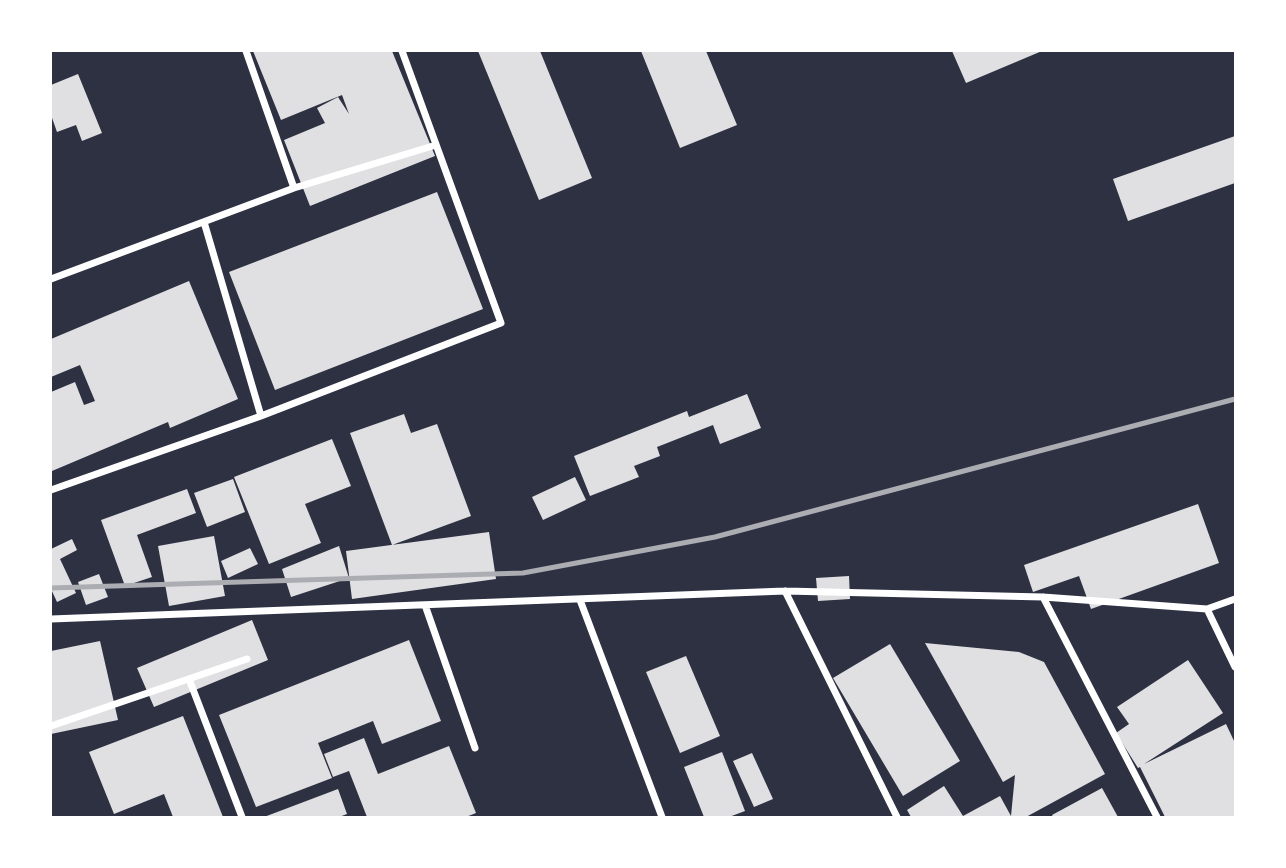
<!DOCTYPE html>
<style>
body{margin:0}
#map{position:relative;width:1286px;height:868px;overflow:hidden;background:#2d3142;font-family:Georgia,serif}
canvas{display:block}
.frame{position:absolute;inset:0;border:52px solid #fff;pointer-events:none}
</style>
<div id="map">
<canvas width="1286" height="868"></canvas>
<div class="frame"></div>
</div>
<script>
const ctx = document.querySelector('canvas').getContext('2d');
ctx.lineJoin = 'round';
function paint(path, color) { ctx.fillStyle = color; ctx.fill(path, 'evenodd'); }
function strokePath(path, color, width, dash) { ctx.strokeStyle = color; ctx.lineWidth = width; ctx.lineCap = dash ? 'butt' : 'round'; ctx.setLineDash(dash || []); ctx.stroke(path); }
const building = new Path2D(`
 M 253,51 L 392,51 L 435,156 L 310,206 L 284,140 L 325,123 L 317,108 L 338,97 L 349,114 L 342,95 L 281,120 Z
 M 478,51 L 540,51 L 592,178 L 539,200 Z
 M 641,51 L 706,51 L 737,125 L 680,148 Z
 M 952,51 L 1042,51 L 966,83 Z
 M 78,74 L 102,133 L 82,141 L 76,125 L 57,132 L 51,115 L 51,85 Z
 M 1235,136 L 1235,183 L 1128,221 L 1113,179 Z
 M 437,192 L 483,309 L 275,390 L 229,272 Z
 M 189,281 L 238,399 L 170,428 L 168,422 L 52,471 L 51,392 L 75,382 L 84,405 L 95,401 L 80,365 L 51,377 L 51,339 Z
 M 747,394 L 761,428 L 720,444 L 713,425 L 657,447 L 660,456 L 634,466 L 639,477 L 590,496 L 574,456 L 687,411 L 689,417 Z
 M 404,414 L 411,433 L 437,424 L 471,516 L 392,545 L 350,433 Z
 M 332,439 L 351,486 L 305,504 L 321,543 L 269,564 L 234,477 Z
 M 575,477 L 586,500 L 543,520 L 532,497 Z
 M 233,479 L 245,512 L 207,527 L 194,493 Z
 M 187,489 L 196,513 L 137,535 L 152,577 L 125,586 L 101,520 Z
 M 1198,504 L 1219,563 L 1091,609 L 1079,576 L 1033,592 L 1024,565 Z
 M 489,532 L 496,579 L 352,599 L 346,551 Z
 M 214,536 L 225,596 L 169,606 L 158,546 Z
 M 72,539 L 77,550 L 60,559 L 76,593 L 57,602 L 51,589 L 51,549 Z
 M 339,546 L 349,578 L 291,597 L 282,569 Z
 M 250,548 L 258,564 L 228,578 L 221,561 Z
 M 99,574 L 108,597 L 86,605 L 78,582 Z
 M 849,576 L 850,599 L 818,601 L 816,578 Z
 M 252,620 L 268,660 L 154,707 L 137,668 Z
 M 409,640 L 441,721 L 382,744 L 373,721 L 318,743 L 332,778 L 256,807 L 219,715 Z
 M 100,641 L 118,720 L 51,734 L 51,651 Z
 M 925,643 L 1019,652 L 1044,662 L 1105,774 L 1026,817 L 911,817 L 907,810 L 944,786 L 963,816 L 1000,796 L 1011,816 L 1015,775 L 1003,782 Z
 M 890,644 L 960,761 L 903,796 L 833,678 Z
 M 686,656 L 720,736 L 680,753 L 646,672 Z
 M 1188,660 L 1223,713 L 1144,764 L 1226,724 L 1235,743 L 1235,817 L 1165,817 L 1140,767 L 1138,768 L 1116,733 L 1129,724 L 1117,707 Z
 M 183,716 L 223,817 L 173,817 L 164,794 L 114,814 L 89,752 Z
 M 364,738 L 378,774 L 449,746 L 476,813 L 466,817 L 367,817 L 349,771 L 333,777 L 324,754 Z
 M 722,752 L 745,811 L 729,817 L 704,817 L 684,767 Z
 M 752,753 L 773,799 L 754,807 L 733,761 Z
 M 1102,788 L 1118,817 L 1053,817 L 1052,815 Z
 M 338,789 L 347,814 L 339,817 L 264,817 Z`);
const minor = new Path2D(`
 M 246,51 L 294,188
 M 204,222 L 261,416
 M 51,279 L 294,188 L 436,145
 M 51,490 L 261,416 L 501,323 L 402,51
 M 785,591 L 897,817
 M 1043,597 L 1157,817
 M 580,600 L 662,817
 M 425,605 L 475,748
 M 1207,609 L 1235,667
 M 51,619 L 785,591 L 1043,597 L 1207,609 L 1235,599
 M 189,679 L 242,817
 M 51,726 L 247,659`);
const rail = new Path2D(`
 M 51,588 L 523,573 L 715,537 L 1235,399`);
paint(building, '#e0e0e3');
strokePath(minor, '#fff', 7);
strokePath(rail, '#abadb3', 5);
</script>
